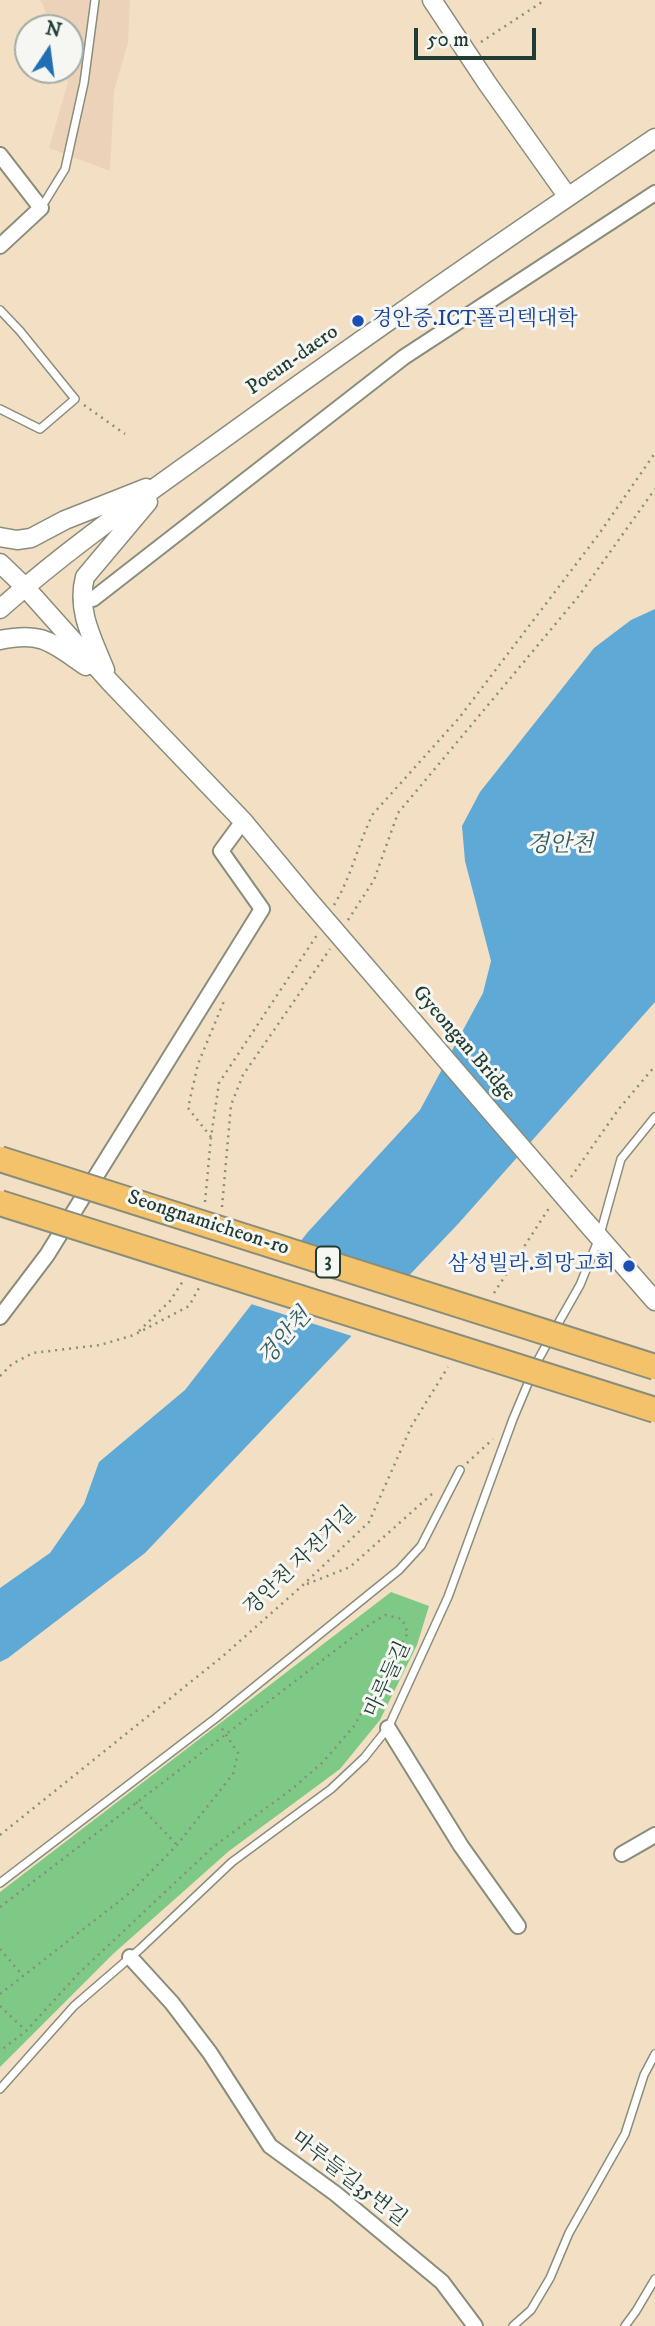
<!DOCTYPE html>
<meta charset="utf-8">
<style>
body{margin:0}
#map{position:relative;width:655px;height:2326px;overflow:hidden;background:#f3dfc3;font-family:"IM FELL DW Pica",serif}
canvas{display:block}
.north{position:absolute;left:14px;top:14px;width:70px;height:70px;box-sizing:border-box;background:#f6f6f2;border:2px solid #a0aca6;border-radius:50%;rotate:13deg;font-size:19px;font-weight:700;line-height:28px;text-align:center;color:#1f3d34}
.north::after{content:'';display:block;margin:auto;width:24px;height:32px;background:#1f6fb2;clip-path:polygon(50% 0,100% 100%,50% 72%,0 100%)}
.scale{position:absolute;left:414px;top:28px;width:122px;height:32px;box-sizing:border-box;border:4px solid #1f3d34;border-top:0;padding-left:9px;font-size:21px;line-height:24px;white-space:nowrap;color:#1f3d34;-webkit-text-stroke:5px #f6f6f2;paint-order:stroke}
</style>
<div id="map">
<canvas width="655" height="2326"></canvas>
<div class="north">N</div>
<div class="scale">50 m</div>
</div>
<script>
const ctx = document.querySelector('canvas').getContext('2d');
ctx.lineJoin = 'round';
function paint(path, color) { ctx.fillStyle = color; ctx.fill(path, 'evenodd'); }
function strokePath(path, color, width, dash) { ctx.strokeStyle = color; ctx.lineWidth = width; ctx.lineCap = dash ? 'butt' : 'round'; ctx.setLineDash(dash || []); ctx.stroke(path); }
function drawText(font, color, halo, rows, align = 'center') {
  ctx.font = font + ' "IM FELL DW Pica","Noto Serif KR",serif'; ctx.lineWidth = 6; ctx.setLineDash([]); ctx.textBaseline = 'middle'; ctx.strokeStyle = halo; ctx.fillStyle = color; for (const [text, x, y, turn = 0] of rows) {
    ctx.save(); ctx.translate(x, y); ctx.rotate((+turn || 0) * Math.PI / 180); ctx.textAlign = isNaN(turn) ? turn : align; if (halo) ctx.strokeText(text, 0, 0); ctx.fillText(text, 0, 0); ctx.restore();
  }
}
const built = new Path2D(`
 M 40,0 L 130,0 L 128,43 L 114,91 L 110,171 L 49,148 L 68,82 L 64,70 L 70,70 L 70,28 L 51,28 L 42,2 Z`);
const green = new Path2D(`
 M 391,1592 L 429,1606 L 417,1645 L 380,1720 L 340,1769 L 229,1851 L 113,1954 L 0,2067 L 0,1892 Z`);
const water = new Path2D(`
 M 655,609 L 655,1002 L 458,1224 L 145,1553 L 8,1658 L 0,1662 L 0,1588 L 50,1553 L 84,1504 L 99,1462 L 185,1390 L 307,1233 L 420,1110 L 483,993 L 491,961 L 465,861 L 462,826 L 480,792 L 594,648 L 631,620 Z`);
const pier = new Path2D(`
 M 296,1242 L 411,1278 L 355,1337 L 248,1303 Z`);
const path = new Path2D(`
 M 481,42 L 545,0
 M 84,405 L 125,434
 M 334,905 C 352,876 358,843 373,814 L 459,718 L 599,534 L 655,453
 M 348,920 L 374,880 L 398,813 L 578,597 L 655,489
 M 211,1137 L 188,1108 L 198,1064 L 224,1001
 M 571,1177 L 618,1110 L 655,1066
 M 205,1202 L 211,1137 L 219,1083 L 317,935
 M 222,1207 L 231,1105 L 243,1075 L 330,949
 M 494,1293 L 551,1205
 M 139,1331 L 170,1301 L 183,1281
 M 0,1376 L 12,1364 L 33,1353 L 100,1345 L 134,1335 L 189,1306 L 200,1286
 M 467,1463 L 493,1439
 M 307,1584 L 350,1567 L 433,1493
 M 136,1802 L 177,1845
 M 0,1835 L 223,1656 L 303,1585 L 369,1522 L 412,1425 L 448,1367
 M 0,1907 L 366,1627 L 385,1615 L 402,1619 L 408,1633 L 354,1726 L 323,1762 L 292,1789 L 213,1847 L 78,1974 L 26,2031 L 0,2051
 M 0,1949 L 23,1976
 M 0,1994 L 131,1892 L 177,1845 L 233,1774 L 238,1753 L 221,1727
 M 0,2006 L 25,2030`);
const service = new Path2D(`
 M 41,208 L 65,169 L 84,83 L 95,0
 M 0,310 L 20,331 L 75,399 L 40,429 L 0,409
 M 555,1329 L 580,1285 L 599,1238 L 621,1159 L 655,1117
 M 0,1883 L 216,1718 L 399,1570 L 421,1546 L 460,1470
 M 0,2089 L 74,2006 L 140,1949 L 232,1862 L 331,1789 L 364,1758 L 388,1728 L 448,1597 L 513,1419 L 537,1362 L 549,1340
 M 513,2326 L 531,2310 L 550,2278 L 569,2233 L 625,2134 L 644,2075 L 655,2054
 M 625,2326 L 636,2311 L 655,2279`);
const minor = new Path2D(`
 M 0,155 L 41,208 L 0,246
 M 81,599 L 93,599 L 404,357 L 655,193
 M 0,1317 L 47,1255 L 262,909 L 221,851 L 243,821
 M 388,1728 L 461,1846 L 518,1926
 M 622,1854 L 655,1835
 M 130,1957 L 172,2003 L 210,2053 L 270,2146 L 336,2194 L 442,2282 L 475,2326`);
const tertiary = new Path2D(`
 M 432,0 L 487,83 L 568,197
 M 0,537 L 17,540 L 31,538 L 65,520 L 146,488
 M 0,563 L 25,587 L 110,682 L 243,821 L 306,897
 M 0,609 C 74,543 157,487 237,429 C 374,330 514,233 655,138
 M 0,640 C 43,631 52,643 86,666
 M 105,670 C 93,640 76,610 85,577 L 148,502
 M 585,1221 L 655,1301`);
const tertiaryBridge = new Path2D(`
 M 306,897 L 585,1221`);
const trunkBridge = new Path2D(`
 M 0,1159 L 655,1367
 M 0,1203 L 655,1410`);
const markers = [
 [358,321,7,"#1a4fb4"],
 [629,1266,7,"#1a4fb4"]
];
const shields = [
 [328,1262,24]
];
const shieldNames = [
 ["3",328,1262]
];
const transitNames = [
 ["경안중.ICT폴리텍대학",372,321],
 ["삼성빌라.희망교회",615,1266,"right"]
];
const streetNames = [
 ["Poeun-daero",293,361,-35],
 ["Gyeongan Bridge",463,1044,49],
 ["Seongnamicheon-ro",208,1224,18],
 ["경안천 자전거길",301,1562,-44],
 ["마루들길",389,1680,-65],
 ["마루들길35번길",348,2180,38]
];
const waterNames = [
 ["경안천",560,846],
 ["경안천",286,1338,-49]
];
paint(built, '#edd2ba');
paint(green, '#7fc986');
paint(water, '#5fa9d7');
paint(pier, '#f3dfc3');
strokePath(service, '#898e7c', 10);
strokePath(minor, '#898e7c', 18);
strokePath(tertiary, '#898e7c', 21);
strokePath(path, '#898e7c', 2.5, [2, 5]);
strokePath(service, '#fff', 7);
strokePath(minor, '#fff', 14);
strokePath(tertiary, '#fff', 18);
strokePath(tertiaryBridge, '#898e7c', 21, []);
strokePath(trunkBridge, '#898e7c', 28, []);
strokePath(tertiaryBridge, '#fff', 18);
strokePath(trunkBridge, '#f3c26a', 24);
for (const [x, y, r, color] of markers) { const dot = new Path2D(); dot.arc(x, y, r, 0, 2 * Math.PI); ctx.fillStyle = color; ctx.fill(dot); strokePath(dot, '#f6f6f2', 2.5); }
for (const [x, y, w] of shields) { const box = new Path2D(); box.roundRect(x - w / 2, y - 15.5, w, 31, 5); ctx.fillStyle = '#f6f6f2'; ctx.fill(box); strokePath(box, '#1f3d34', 2); }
drawText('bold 19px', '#1f3d34', null, shieldNames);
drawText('21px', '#164399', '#f6f6f2', transitNames, 'left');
drawText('21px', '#1f3d34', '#f6f6f2', streetNames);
drawText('italic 23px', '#325d65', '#f6f6f2', waterNames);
</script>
